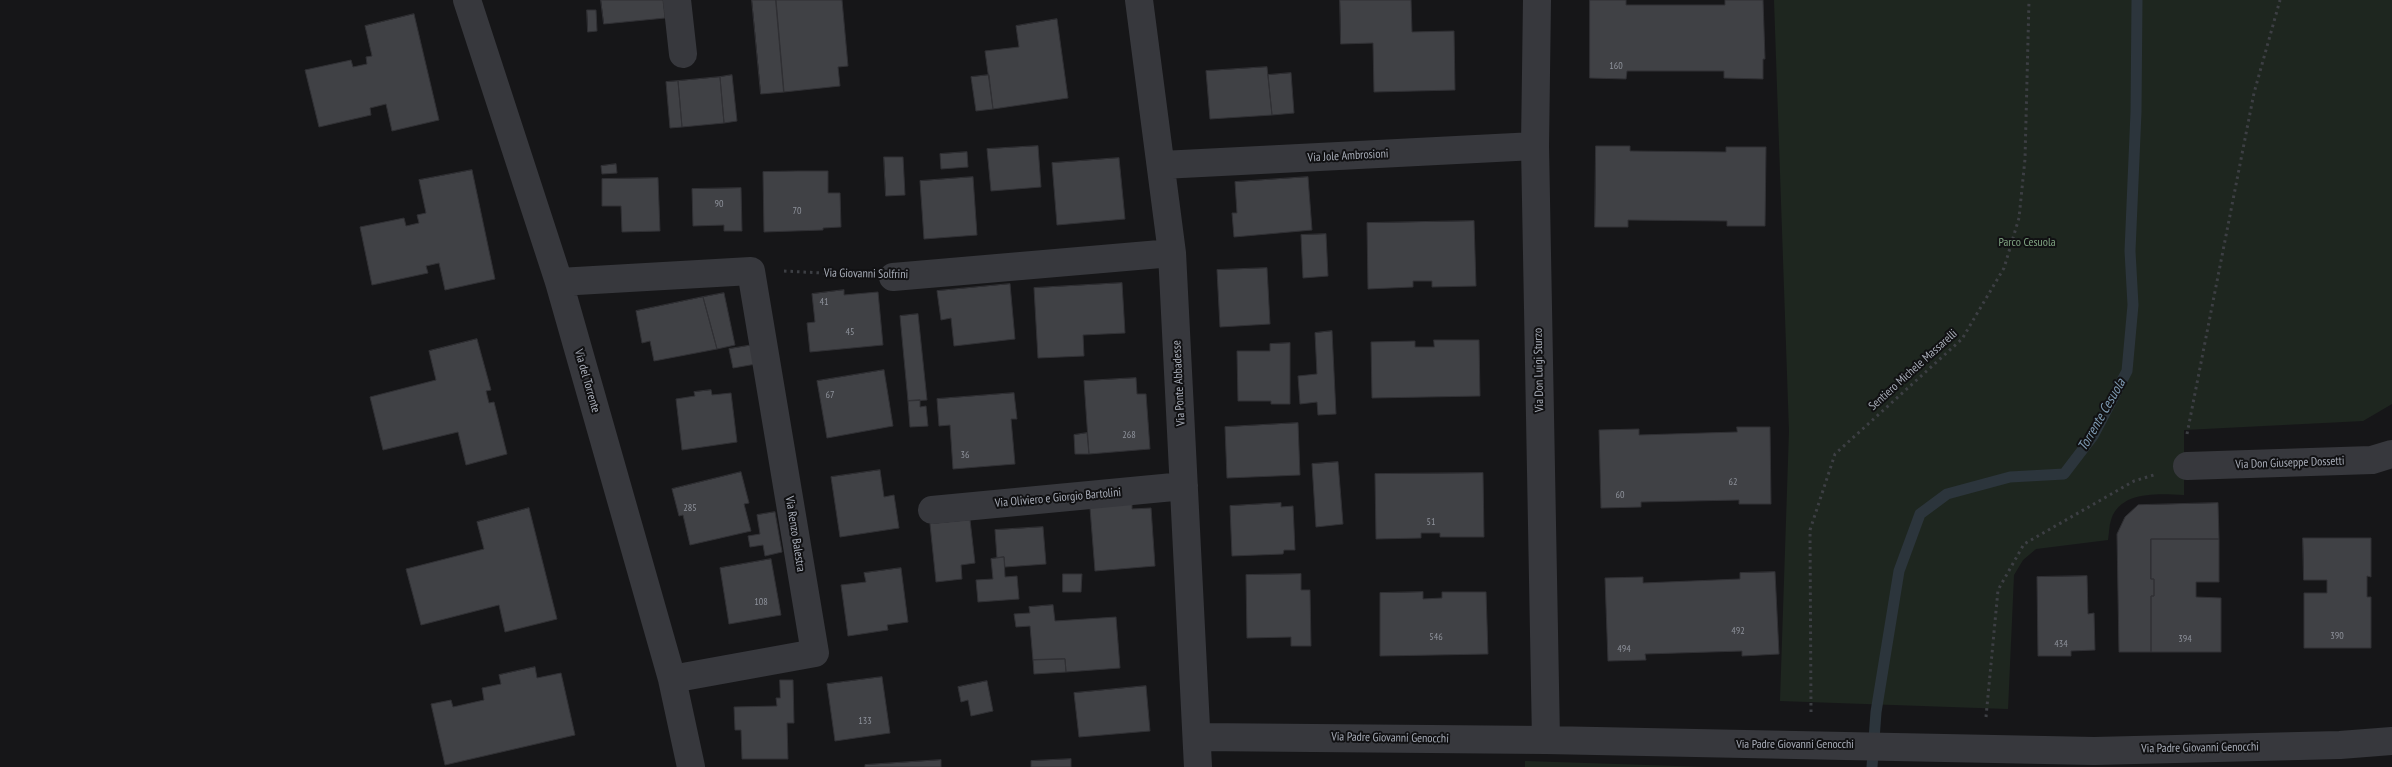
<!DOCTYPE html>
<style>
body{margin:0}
canvas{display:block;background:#161618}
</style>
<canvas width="2392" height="767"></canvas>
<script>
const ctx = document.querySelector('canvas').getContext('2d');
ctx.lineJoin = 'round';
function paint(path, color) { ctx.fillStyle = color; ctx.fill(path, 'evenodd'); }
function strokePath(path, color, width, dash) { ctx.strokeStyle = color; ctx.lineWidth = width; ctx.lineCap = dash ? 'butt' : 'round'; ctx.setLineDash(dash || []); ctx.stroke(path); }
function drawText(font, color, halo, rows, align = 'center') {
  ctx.font = font + ' "PT Sans Narrow",sans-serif'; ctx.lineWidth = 4; ctx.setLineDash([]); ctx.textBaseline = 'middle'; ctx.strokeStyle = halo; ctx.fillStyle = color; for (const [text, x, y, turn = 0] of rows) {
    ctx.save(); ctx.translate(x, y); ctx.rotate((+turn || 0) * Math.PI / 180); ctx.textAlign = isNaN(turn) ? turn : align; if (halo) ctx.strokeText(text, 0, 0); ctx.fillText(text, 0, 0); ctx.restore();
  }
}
const green = new Path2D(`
 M 1774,0 L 2392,0 L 2392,404 L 2363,421 L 2184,430 L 2184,495 C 2160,494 2120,490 2111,520 C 2109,526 2109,534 2108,540 L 2036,549 L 2023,560 L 2014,575 L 2008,709 L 1780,701 L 1789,431 Z
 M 1525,761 L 1707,767 L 1525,767 Z`);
const stream = new Path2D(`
 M 1872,767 L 1876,712 L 1899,571 L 1920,514 L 1947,494 L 2010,477 L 2064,474 L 2093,436 L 2127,371 L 2133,305 L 2130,251 L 2136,112 L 2137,0`);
const building = new Path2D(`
 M 601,0 L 663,0 L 665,18 L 604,24 Z
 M 752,0 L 776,0 L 784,92 L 761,94 Z
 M 776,0 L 842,0 L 848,66 L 838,67 L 840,86 L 784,92 Z
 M 1340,0 L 1411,0 L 1412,32 L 1454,31 L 1455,90 L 1374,92 L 1373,43 L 1341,44 Z
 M 1590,0 L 1626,0 L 1626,5 L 1725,5 L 1725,0 L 1763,0 L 1765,59 L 1763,59 L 1763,79 L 1724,78 L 1724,71 L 1627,71 L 1626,79 L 1590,78 Z
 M 587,10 L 596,10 L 597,31 L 588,32 Z
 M 414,14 L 439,120 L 392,131 L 386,104 L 370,108 L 371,115 L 319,127 L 305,70 L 351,60 L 353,67 L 367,64 L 366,57 L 372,56 L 365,26 Z
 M 1057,19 L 1068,98 L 993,109 L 985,51 L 1019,47 L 1016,26 Z
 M 1267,67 L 1272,115 L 1210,119 L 1206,71 Z
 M 1291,73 L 1294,113 L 1272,115 L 1268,75 Z
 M 732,75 L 737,121 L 724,123 L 720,77 Z
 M 989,75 L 993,109 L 976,111 L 971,77 Z
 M 720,77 L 724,123 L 682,127 L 678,81 Z
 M 678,81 L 682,127 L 670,128 L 666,82 Z
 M 1038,146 L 1041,187 L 991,191 L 987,149 Z
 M 1596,146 L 1630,146 L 1630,151 L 1726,152 L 1726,147 L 1766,147 L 1765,226 L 1727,226 L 1727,221 L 1628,220 L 1628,227 L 1595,227 Z
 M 967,152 L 968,167 L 941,169 L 940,154 Z
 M 884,157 L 903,157 L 905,195 L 886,196 Z
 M 1119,158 L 1125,219 L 1057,225 L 1052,163 Z
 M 616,164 L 617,173 L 602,174 L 601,166 Z
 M 472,170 L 495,279 L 445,290 L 439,263 L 426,266 L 428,273 L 372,285 L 360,227 L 404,218 L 406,226 L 419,223 L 417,215 L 426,213 L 419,180 Z
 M 797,171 L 828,171 L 828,193 L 840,193 L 841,227 L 823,228 L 823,230 L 764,232 L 763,172 Z
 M 973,177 L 977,235 L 924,239 L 920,181 Z
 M 1308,177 L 1312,230 L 1234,237 L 1232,213 L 1237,213 L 1235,182 Z
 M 658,178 L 660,231 L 622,232 L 621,206 L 602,206 L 602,179 Z
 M 741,188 L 742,231 L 724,231 L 724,225 L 693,226 L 692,189 Z
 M 1474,221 L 1476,286 L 1432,287 L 1432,281 L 1413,281 L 1413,287 L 1368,289 L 1367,223 Z
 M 1326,234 L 1328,276 L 1303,278 L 1301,235 Z
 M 1267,268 L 1270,324 L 1220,327 L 1217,270 Z
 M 1122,283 L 1125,333 L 1083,335 L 1084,356 L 1038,358 L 1034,288 Z
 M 1010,284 L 1015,339 L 954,346 L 951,318 L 941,320 L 937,291 Z
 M 844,290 L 844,295 L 878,292 L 883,345 L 810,352 L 807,323 L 815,322 L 812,294 Z
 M 724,293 L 735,345 L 717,349 L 703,297 Z
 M 703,297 L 717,349 L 654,361 L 650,341 L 642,343 L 636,311 Z
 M 918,314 L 927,400 L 908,401 L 900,316 Z
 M 1332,331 L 1336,414 L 1318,415 L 1317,402 L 1300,404 L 1298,376 L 1317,374 L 1315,333 Z
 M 477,339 L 491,390 L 486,391 L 489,403 L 494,402 L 507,454 L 466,465 L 458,432 L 383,450 L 370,397 L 436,380 L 429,351 Z
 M 1434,340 L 1479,340 L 1480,396 L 1372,398 L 1371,342 L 1415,341 L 1415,347 L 1434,347 Z
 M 1290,343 L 1290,404 L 1271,404 L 1271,401 L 1238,401 L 1237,351 L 1270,351 L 1270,344 Z
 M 753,345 L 756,364 L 733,368 L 729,349 Z
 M 884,370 L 893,426 L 827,438 L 817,381 Z
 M 1136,378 L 1137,394 L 1146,394 L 1150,449 L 1089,454 L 1084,381 Z
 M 711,390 L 712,395 L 731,393 L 737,442 L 682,450 L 676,399 L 695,396 L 694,392 Z
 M 1014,393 L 1017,419 L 1011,419 L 1015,464 L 953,469 L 950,425 L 939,426 L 937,399 Z
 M 920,400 L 920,407 L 926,406 L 928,426 L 910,427 L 908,401 Z
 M 1298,423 L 1300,475 L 1227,478 L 1225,427 Z
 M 1737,427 L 1770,427 L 1771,504 L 1739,504 L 1739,500 L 1641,502 L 1641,507 L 1601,508 L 1599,430 L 1639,429 L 1639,435 L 1737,432 Z
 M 1087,433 L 1089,454 L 1075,454 L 1074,435 Z
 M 1338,462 L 1343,524 L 1316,527 L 1312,464 Z
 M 880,470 L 884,497 L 894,495 L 899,528 L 840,537 L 831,477 Z
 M 741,472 L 749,503 L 744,504 L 751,531 L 690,545 L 683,515 L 679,516 L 672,489 Z
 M 1483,473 L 1484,537 L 1440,537 L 1440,533 L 1421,533 L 1421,538 L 1376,539 L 1375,474 Z
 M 1281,503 L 1281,507 L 1293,506 L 1295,550 L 1284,550 L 1283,554 L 1232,556 L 1230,506 Z
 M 2218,503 L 2219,539 L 2151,539 L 2151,579 L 2154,579 L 2154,596 L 2151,596 L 2151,652 L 2119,652 L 2117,534 L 2125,517 L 2138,505 Z
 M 1132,504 L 1132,509 L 1151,508 L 1155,566 L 1095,571 L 1090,508 Z
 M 529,508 L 557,619 L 505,632 L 499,605 L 421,625 L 406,569 L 484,549 L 477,522 Z
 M 775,512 L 782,552 L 765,556 L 763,545 L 750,547 L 748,536 L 760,534 L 757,515 Z
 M 970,520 L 975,563 L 961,565 L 962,579 L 936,582 L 930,524 Z
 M 1043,527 L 1046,564 L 1005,567 L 1004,557 L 997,558 L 995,530 Z
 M 2303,538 L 2371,538 L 2371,577 L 2367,576 L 2367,597 L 2371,597 L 2371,648 L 2304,648 L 2304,593 L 2327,593 L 2327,580 L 2304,580 Z
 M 2151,539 L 2219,539 L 2219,582 L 2196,582 L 2196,597 L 2221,598 L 2221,652 L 2151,652 L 2151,596 L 2154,596 L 2154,579 L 2151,579 Z
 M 1004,557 L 1005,577 L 1017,576 L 1019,599 L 978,602 L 976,580 L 993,579 L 991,559 Z
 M 771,559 L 781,615 L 729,624 L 720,568 Z
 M 901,568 L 908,622 L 887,625 L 888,630 L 848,636 L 841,585 L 866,582 L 864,573 Z
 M 1775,572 L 1779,654 L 1742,656 L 1742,651 L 1645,654 L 1646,660 L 1608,661 L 1605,578 L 1643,577 L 1643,583 L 1740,579 L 1740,573 Z
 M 1063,574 L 1082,574 L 1081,592 L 1063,592 Z
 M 1301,574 L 1301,590 L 1310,590 L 1311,646 L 1291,646 L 1291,637 L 1247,638 L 1246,575 Z
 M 2087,576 L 2088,614 L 2094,613 L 2095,650 L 2071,651 L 2071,656 L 2038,656 L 2037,577 Z
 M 1423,592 L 1423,599 L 1442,598 L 1442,592 L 1486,592 L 1488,654 L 1380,656 L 1380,593 Z
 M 1053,605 L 1055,621 L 1116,617 L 1120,668 L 1066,672 L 1065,659 L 1033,660 L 1030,626 L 1016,627 L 1014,614 L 1030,613 L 1029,607 Z
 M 1065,659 L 1066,672 L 1034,674 L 1033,660 Z
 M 535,667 L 537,678 L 561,673 L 575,735 L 445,765 L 431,704 L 451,700 L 453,707 L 484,700 L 482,688 L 501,684 L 499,675 Z
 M 882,677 L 890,733 L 835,741 L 827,684 Z
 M 780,680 L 793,680 L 794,723 L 787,723 L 788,759 L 742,759 L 741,730 L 735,730 L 734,707 L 777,706 L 776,698 L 780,698 Z
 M 987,681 L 993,711 L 971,716 L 968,700 L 961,702 L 958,687 Z
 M 1146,686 L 1150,731 L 1079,737 L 1074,693 Z
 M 1071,759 L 1071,767 L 1031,767 L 1031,761 Z
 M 941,760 L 941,767 L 865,767 L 865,765 Z`);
const path = new Path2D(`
 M 784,271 L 860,275
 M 2187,434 L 2254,93 L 2280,0
 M 1811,712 L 1810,530 L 1835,454 L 1962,339 L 2004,268 L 2019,218 L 2025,159 L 2029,0
 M 1986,717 L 1998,590 L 2024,544 L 2134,481 L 2157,474`);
const minor = new Path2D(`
 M 467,0 L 559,282 L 672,679 L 691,767
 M 677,0 L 683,54
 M 1139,0 L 1172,253 L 1198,767
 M 1537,0 L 1535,146 L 1546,740
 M 1162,165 L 1535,146
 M 893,277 L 1172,253
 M 559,282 L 751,271 L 815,653 L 672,679
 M 2187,466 L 2372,460 L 2392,454
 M 932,510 L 1184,486
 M 1197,737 L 1546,740 L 2094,751 L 2340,745 L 2392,741`);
const numberNames = [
 ["160",1616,66],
 ["90",719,204],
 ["70",797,211],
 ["41",824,302],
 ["45",850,332],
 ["67",830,395],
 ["268",1129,435],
 ["36",965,455],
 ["62",1733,482],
 ["60",1620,495],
 ["285",690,508],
 ["51",1431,522],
 ["108",761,602],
 ["492",1738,631],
 ["390",2337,636],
 ["546",1436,637],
 ["394",2185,639],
 ["434",2061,644],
 ["494",1624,649],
 ["133",865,721]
];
const streetNames = [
 ["Via Jole Ambrosioni",1348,156,-3],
 ["Via Giovanni Solfrini",866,274,1],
 ["Via Don Luigi Sturzo",1539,370,-91],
 ["Sentiero Michele Massarelli",1913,370,-42],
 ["Via del Torrente",587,381,74],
 ["Via Ponte Abbadesse",1179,383,-93],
 ["Via Don Giuseppe Dossetti",2290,463,-2],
 ["Via Oliviero e Giorgio Bartolini",1058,498,-5],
 ["Via Renzo Balestra",795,534,81],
 ["Via Padre Giovanni Genocchi",1390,738,1],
 ["Via Padre Giovanni Genocchi",1795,745],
 ["Via Padre Giovanni Genocchi",2200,748,-1]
];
const parkNames = [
 ["Parco Cesuola",2027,243]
];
const waterNames = [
 ["Torrente Cesuola",2102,415,-60]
];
paint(green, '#1e261f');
strokePath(stream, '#2c353c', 11);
paint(building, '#404145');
strokePath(building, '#303034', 1);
strokePath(path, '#3d3f44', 3, [2.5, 4]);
strokePath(minor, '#37383d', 28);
drawText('10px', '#8e929b', null, numberNames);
drawText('12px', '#a8adb8', '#111113', streetNames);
drawText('12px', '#7fa381', '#111113', parkNames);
drawText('italic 14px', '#7f9bb3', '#111113', waterNames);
</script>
